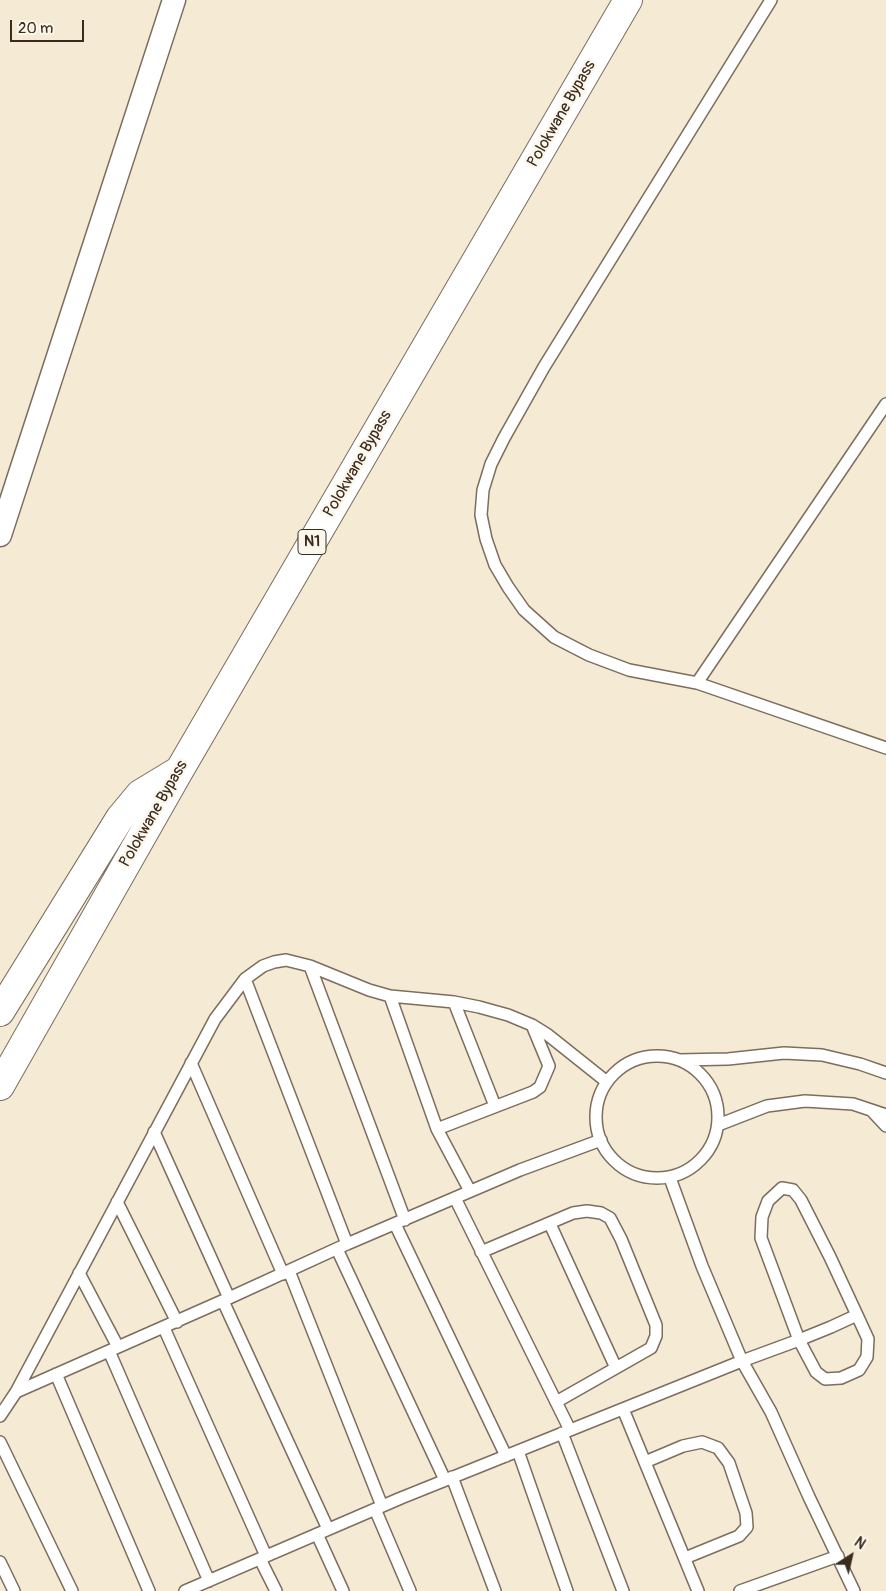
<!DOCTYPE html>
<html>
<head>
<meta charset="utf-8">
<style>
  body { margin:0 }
  #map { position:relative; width:886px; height:1591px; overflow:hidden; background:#f5ead4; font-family:Pangolin,sans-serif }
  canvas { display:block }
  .north { position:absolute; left:826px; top:1531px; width:50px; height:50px; -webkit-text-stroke:4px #fbf7ec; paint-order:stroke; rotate:35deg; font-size:14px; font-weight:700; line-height:20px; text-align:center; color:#3b2a1e }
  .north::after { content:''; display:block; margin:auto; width:18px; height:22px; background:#3b2a1e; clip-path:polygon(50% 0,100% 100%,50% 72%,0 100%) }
  .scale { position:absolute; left:10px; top:20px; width:74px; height:22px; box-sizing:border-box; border:2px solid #3b2a1e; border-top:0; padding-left:6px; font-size:15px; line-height:18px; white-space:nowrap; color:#3b2a1e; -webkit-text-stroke:4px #fbf7ec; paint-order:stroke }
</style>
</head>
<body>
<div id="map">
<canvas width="886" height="1591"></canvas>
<div class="north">N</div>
<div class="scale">20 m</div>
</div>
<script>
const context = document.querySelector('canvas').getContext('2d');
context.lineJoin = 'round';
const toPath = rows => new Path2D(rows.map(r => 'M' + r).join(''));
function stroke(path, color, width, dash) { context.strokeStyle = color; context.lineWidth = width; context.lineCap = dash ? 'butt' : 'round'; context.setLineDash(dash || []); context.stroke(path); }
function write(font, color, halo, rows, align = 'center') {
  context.font = font + ' Pangolin,sans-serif'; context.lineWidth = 5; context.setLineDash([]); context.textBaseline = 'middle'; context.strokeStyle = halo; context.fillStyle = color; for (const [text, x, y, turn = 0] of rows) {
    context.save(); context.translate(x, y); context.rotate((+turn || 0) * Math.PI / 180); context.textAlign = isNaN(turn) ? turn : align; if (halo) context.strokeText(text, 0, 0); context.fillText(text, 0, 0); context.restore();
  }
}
const lane = toPath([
  [771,0,544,367,504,438,491,464,483,490,481,515,486,539,495,565,508,587,524,610,554,637,589,655,629,670,697,683,886,748],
  [697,683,886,404],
  [310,966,405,1220],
  [245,979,347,1244],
  [390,996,437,1129,470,1191],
  [454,1002,495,1106],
  '596 1117a61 61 0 1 1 122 0a61 61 0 1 1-122 0Z',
  [679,1060,728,1059,784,1053,822,1055,860,1064,886,1073],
  [191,1063,283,1274],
  [872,1111,886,1126],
  [718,1125,767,1106,805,1101,853,1104,886,1115],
  [437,1129,533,1092,540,1087,549,1066,532,1025],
  [154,1132,229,1298],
  [670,1178,702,1266,742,1361,771,1412,809,1497,854,1591],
  [782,1188,793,1190,801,1200,830,1257,857,1315,831,1327,799,1340,761,1238,762,1217,768,1201,782,1188],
  [455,1198,570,1430],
  [117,1202,177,1322],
  [395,1224,506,1456],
  [550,1224,616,1368],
  [337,1249,445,1480],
  [481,1252,573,1213,587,1211,601,1213,610,1218,621,1239,656,1325,656,1336,651,1348,556,1402],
  [289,1271,382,1506],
  [79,1273,118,1347],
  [223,1301,328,1529],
  [164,1328,266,1556],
  [109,1351,209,1581],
  [56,1374,149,1591],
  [16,1392,215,1019,245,979,263,966,274,962,286,960,310,966,369,990,390,996,454,1002,479,1007,508,1015,532,1025,548,1035,607,1082],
  [623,1409,698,1591],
  [0,1416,16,1392,229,1298,347,1244,520,1170,601,1140],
  [562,1433,623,1591],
  [0,1442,72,1591],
  [518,1451,567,1591],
  [645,1462,683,1446,702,1442,718,1448,729,1463,746,1513,747,1527,739,1536,685,1558],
  [452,1477,495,1591],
  [375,1509,410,1591],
  [317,1534,343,1591],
  [260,1559,276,1591],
  [0,1562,14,1591],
  [185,1591,401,1498,742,1361,799,1340,816,1372,825,1379,841,1378,859,1370,867,1357,868,1339,857,1315],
  [740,1591,838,1556]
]);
const street = toPath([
  [0,535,174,0]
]);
const highway = toPath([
  [0,1012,120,818,140,794,178,771],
  [0,1086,179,771,628,0]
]);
const shields = [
  [312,542,28]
];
const shieldNames = [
  ["N1",312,542]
];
const streetNames = [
  ["Polokwane Bypass",562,114,-60],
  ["Polokwane Bypass",358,464,-60],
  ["Polokwane Bypass",154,814,-60]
];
stroke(lane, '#7c6d5e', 14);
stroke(street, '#7c6d5e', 25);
stroke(highway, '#7c6d5e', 30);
stroke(lane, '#fff', 11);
stroke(street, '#fff', 22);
stroke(highway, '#fff', 28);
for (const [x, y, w] of shields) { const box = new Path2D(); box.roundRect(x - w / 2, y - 12.5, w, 25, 4); context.fillStyle = '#fbf7ec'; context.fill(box); stroke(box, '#3b2a1e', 1); }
write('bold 15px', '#3b2a1e', null, shieldNames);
write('16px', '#3b2a1e', '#fbf7ec', streetNames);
</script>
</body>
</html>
